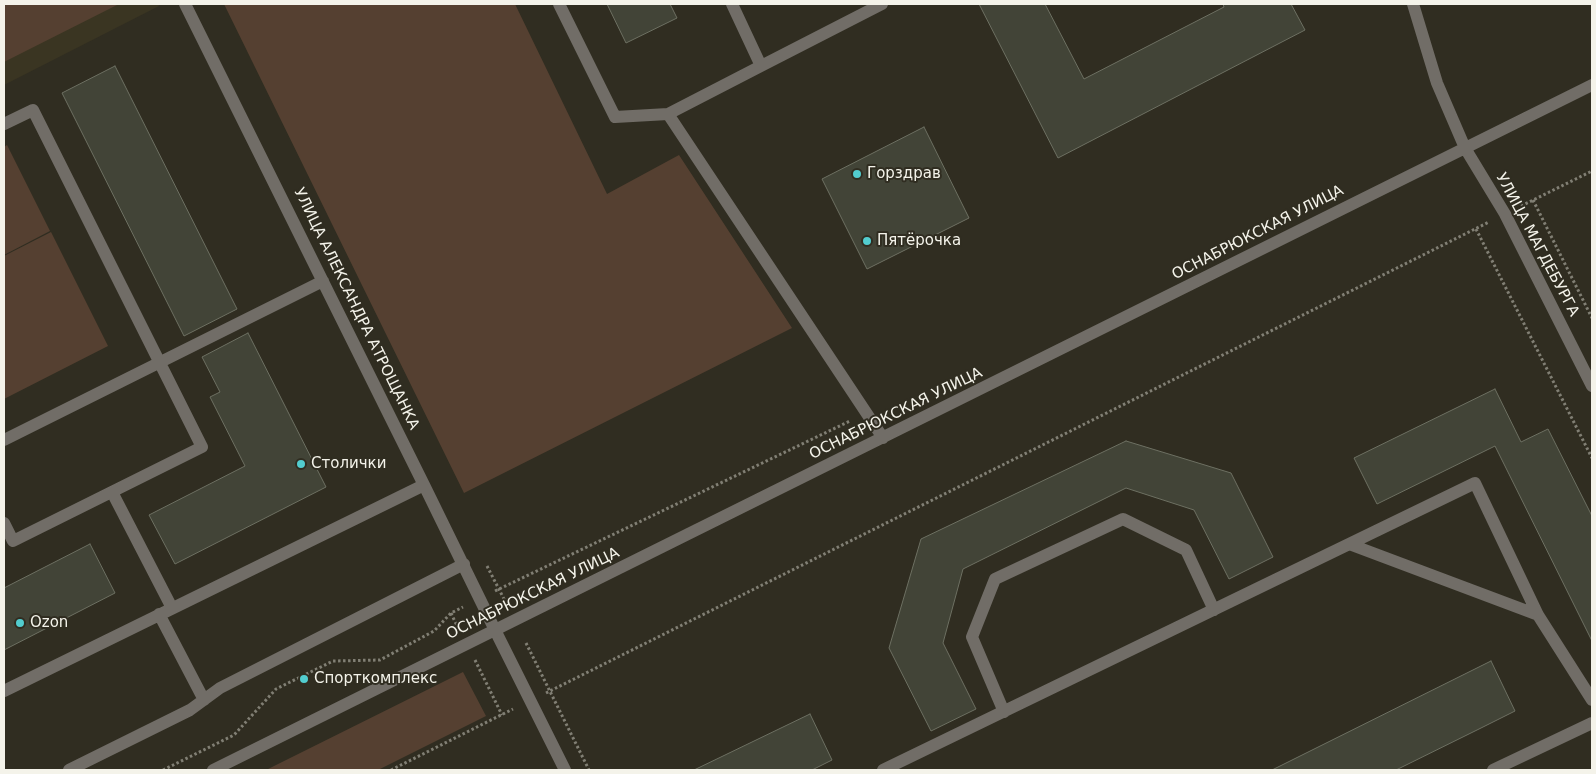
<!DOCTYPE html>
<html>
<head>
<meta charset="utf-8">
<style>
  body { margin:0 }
  #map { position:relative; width:1596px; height:774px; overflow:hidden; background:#302d21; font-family:"DejaVu Sans",sans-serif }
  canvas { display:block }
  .frame { position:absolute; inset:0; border:5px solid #f4f3ea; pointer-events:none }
</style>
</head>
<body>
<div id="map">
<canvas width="1596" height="774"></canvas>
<div class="frame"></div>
</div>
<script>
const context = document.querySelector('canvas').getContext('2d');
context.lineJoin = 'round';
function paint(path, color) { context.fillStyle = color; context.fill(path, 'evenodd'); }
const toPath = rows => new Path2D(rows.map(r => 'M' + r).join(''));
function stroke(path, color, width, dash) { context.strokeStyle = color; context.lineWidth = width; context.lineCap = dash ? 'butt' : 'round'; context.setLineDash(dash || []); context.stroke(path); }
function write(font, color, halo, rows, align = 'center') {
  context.font = font + ' "DejaVu Sans",sans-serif'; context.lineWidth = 4; context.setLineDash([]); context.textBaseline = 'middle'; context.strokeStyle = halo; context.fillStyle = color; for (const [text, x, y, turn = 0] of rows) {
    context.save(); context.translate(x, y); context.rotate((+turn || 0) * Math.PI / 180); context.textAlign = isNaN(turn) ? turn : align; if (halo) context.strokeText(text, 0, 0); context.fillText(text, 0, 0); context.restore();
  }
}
const built = toPath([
  [4,4,158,4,159,6,4,85]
]);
const green = toPath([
  [4,4,119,4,4,62],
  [224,4,515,4,607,194,679,155,792,328,464,493],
  [7,145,50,231,4,255,4,147],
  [51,232,108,346,4,399,4,256],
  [463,672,486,716,378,770,266,770]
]);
const building = toPath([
  [607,4,670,4,677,18,626,43,607,4],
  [979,4,1045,4,1084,79,1224,7,1223,4,1291,4,1305,30,1058,158,979,4],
  [115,66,237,309,184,336,62,93,115,66],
  [924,127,969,218,867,269,822,179,924,127],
  [248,333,326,487,175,564,149,515,245,466,210,397,220,392,202,357,248,333],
  [1495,389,1521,442,1548,429,1592,516,1592,641,1495,446,1377,504,1354,458,1495,389],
  [1126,441,1231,473,1273,557,1229,579,1194,510,1126,488,963,569,943,643,976,709,931,731,889,648,921,539,1126,441],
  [90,544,115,593,4,650,4,588,90,544],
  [1491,661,1515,711,1479,729,1396,770,1272,770,1491,661],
  [810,714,832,760,812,770,694,770,810,714]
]);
const path = toPath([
  [1533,200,1592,318],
  [1521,206,1592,171],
  [1476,229,1592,458],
  [487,566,505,601],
  [495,591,850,421],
  [451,613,458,628],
  [526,643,589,770],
  [475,660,502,715],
  [546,693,1489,222],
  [163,770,234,735,276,689,333,661,380,660,434,631,451,613,463,607],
  [391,770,513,709]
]);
const minor = toPath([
  [185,4,424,485,495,630,565,770],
  [559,4,615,117,668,114,761,66,732,4],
  [1413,4,1437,83,1465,148,1505,214,1592,386],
  [761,66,882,4],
  [668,114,883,438],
  [4,124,33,110,202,447,13,541,4,523],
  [4,440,323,281],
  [112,492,172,608],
  [1349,544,1538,615],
  [159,614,204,700],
  [4,691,424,485],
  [1004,712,972,637,995,579,1123,519,1186,550,1214,610],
  [69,770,190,710,220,688,464,564],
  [213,770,1592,85],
  [883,770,1475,483,1538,615,1592,700],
  [1493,770,1592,723]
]);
const markers = [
  [857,174,5,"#52cdcf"],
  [867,241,5,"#52cdcf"],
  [301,464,5,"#52cdcf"],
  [20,623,5,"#52cdcf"],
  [304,679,5,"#52cdcf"]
];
const poiNames = [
  ["Горздрав",867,174],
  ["Пятёрочка",877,241],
  ["Столички",311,464],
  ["Ozon",30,623],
  ["Спорткомплекс",314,679]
];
const streetNames = [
  ["ОСНАБРЮКСКАЯ УЛИЦА",1258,233,-27],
  ["УЛИЦА МАГДЕБУРГА",1537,245,62],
  ["УЛИЦА АЛЕКСАНДРА АТРОЩАНКА",356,309,64],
  ["ОСНАБРЮКСКАЯ УЛИЦА",896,414,-26],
  ["ОСНАБРЮКСКАЯ УЛИЦА",533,594,-26]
];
paint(built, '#3a3522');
paint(green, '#554031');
paint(building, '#424437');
stroke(building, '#6d7062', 1);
stroke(path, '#817f74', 3, [2.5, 2.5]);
stroke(minor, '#716d67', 12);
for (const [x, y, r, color] of markers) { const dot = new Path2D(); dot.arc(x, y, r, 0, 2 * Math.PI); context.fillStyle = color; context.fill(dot); stroke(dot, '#302d21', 2); }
write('15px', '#f4f3ea', '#302d21', poiNames, 'left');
write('15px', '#f4f3ea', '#302d21', streetNames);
</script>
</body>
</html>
